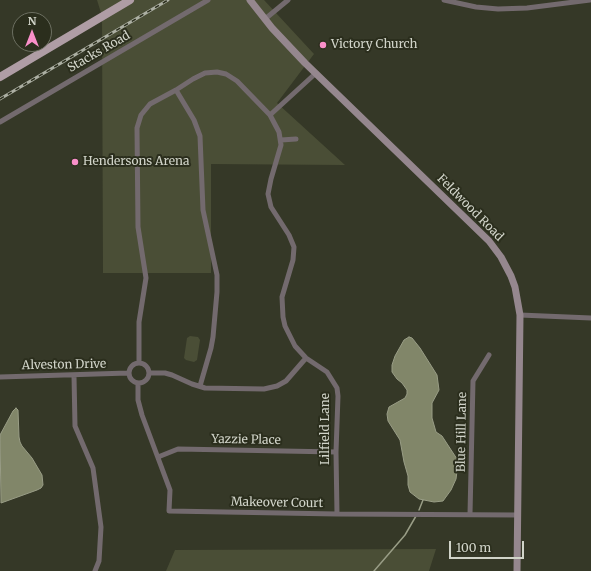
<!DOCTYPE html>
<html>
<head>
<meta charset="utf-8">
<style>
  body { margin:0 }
  #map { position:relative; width:591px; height:571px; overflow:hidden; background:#353827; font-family:Merriweather,serif }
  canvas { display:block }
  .north { position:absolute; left:12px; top:12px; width:40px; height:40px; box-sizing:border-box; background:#2b2e1d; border:1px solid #6d7062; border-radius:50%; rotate:0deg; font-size:11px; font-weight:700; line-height:16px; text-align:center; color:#d1d4c9 }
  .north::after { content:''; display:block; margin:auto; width:14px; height:18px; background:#f98fc9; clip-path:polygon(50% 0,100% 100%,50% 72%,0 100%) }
  .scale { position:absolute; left:449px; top:541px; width:75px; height:18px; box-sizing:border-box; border:2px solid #d1d4c9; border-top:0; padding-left:5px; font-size:12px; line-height:14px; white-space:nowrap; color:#d1d4c9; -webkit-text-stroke:3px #2b2e1d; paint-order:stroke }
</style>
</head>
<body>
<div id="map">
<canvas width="591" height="571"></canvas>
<div class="north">N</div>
<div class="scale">100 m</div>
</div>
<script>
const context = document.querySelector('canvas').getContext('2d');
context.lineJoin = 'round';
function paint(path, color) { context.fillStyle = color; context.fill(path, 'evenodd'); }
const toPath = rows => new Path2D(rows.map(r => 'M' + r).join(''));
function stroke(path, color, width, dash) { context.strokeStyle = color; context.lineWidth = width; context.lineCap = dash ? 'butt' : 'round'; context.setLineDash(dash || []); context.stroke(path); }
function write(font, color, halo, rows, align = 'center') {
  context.font = font + ' Merriweather,serif'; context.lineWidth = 4; context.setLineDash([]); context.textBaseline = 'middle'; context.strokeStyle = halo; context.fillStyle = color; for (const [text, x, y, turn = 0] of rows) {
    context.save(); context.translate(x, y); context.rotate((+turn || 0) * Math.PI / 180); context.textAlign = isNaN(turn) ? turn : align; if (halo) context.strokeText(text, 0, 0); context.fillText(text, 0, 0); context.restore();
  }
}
const green = toPath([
  [97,0,264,0,314,54,277,103,345,165,211,164,211,273,103,273,102,16],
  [190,336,198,337,200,340,197,360,194,362,186,360,184,358,187,338],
  [436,549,429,571,166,571,175,550]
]);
const water = toPath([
  [409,337,412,338,420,348,437,375,439,390,432,403,432,418,436,432,442,436,457,459,458,463,456,479,451,490,443,501,434,502,419,499,410,492,408,485,408,476,404,462,400,440,388,421,387,414,389,407,405,398,407,394,407,390,402,383,397,379,392,372,392,365,395,356,404,340,409,337],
  [16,408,18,410,19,437,20,442,22,446,32,458,42,475,43,485,41,488,37,490,1,503,0,435,13,411,16,408]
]);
const stream = toPath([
  [419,510,423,500],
  [374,571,405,535,416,516]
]);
const street = toPath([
  [444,0,476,7,498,9,527,8,590,0],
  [265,19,288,0],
  [176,90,193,79,205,73,217,72,226,74,237,81,270,115,279,132,281,145,271,179,268,194,271,207,289,235,294,247,293,260,282,297,283,317,285,326,295,346,306,358,327,372,337,388,338,396,336,452,337,514],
  [270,115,316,73],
  [0,122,208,0],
  [281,140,296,139],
  [520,315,591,318],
  '129 373a10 10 0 1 1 20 0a10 10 0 1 1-20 0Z',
  [139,363,139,322,146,278,138,227,137,128,141,115,150,104,176,90,194,120,200,136,203,210,217,275,217,292,213,337,211,348,200,386],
  [149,373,165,373,172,375,192,384,205,388,264,389,277,386,286,381,306,358],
  [74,376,75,426,93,468,101,527,99,561,95,571],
  [0,377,128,373],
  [138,384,138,400,142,415,170,490,169,511,337,514,518,515],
  [158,457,178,449,336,452],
  [470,514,473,381,489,355]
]);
const secondary = toPath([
  [250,0,272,28,305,63,489,241,501,257,511,276,515,287,520,315,517,571]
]);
const primary = toPath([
  [0,77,130,0]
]);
const rail = toPath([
  [0,99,168,0]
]);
const markers = [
  [323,45,4,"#f98fc9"],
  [75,162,4,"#f98fc9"]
];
const poiNames = [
  ["Victory Church",331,45],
  ["Hendersons Arena",83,162]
];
const streetNames = [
  ["Stacks Road",99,52,-30],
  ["Feldwood Road",470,208,45],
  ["Alveston Drive",64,365,-1],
  ["Lilfield Lane",326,429,-90],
  ["Blue Hill Lane",462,432,-89],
  ["Yazzie Place",246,440,1],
  ["Makeover Court",277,503,1]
];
paint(green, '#4a4e36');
paint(water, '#818669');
stroke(water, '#999d86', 1);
stroke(stream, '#999d86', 1.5);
stroke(street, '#736a6e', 5);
stroke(secondary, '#95878e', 7);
stroke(primary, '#af9da5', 8);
stroke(rail, '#acafa3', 3);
stroke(rail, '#2b2e1d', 1.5, [4.5]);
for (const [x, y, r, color] of markers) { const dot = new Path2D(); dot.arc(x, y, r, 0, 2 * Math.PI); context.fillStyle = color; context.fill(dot); stroke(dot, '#2b2e1d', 1.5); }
write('12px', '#d1d4c9', '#2b2e1d', poiNames, 'left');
write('12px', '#d1d4c9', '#2b2e1d', streetNames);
</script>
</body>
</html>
